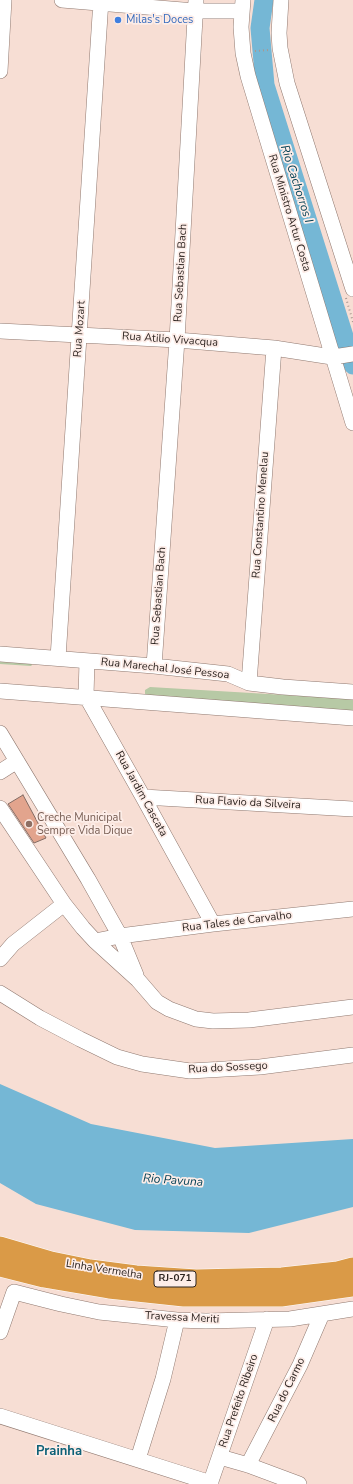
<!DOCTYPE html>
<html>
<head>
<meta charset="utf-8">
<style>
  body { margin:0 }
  canvas { display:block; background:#f7ded4 }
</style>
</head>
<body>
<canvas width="353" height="1484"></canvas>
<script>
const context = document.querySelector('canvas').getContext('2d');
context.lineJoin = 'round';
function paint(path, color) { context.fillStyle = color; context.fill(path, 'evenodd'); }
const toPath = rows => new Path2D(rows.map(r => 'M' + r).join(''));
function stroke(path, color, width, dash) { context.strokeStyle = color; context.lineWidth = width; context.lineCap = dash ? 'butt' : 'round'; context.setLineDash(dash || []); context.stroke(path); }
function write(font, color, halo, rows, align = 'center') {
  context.font = font + ' "Nunito Sans",sans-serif'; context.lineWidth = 3.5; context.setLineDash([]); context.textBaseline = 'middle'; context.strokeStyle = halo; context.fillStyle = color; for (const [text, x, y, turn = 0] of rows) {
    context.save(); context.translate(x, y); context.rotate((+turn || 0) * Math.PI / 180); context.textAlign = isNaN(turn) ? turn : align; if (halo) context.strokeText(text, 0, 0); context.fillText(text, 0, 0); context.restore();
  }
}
const green = toPath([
  [0,662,31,663,32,665,31,666,0,664],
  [150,687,353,699,353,711,145,696,145,690]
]);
const water = toPath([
  [0,1084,91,1124,215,1148,353,1139,353,1207,249,1233,135,1230,36,1204,0,1183]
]);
const river = toPath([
  [264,0,260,28,265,85,353,365]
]);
const building = toPath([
  [23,795,46,838,34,843,8,804,23,795]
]);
const path = toPath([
  [255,51,269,50],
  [346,298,353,322]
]);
const minor = toPath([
  [62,0,195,11,242,11],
  [243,0,241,27,243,53,248,76,353,423],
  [281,0,279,33,280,48,287,83,353,289],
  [0,71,4,0],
  [0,331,177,340,274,348,332,357,340,356],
  [0,654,154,666,228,674,249,683,283,687,353,692],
  [58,658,101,0],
  [87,661,86,696,143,797,213,924],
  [154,666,177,340,196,0],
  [249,683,274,348],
  [0,691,353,718],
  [0,733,88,879,120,936,136,975],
  [0,772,17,761],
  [143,797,353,809],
  [0,808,64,904,83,928,95,941,138,980,157,1002,169,1009,196,1019,213,1021,249,1020,353,1007],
  [95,941,120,936,213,924,353,909],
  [0,959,13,944,64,904],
  [0,993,40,1018,80,1039,117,1057,142,1064,190,1071,260,1067,353,1055],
  [0,1332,14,1292,61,1304,99,1312,177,1320,206,1321,290,1319,353,1309],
  [0,1416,211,1483],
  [220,1457,248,1465,299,1484],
  [138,1459,163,1379,177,1320],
  [248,1465,300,1365,322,1314],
  [210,1484,267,1319]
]);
const highway = toPath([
  [0,1247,51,1262,90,1270,136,1276,196,1280,282,1278,338,1272,353,1268],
  [0,1266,44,1277,109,1288,184,1296,281,1296,353,1286]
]);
const minorBridge = toPath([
  [340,356,353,354]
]);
const markers = [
  [118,20,4,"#3f7fe0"],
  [29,824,4,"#8d6e63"]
];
const shields = [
  [175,1279,42]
];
const shieldNames = [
  ["RJ-071",175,1279]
];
const shopNames = [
  ["Milas's Doces",126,20]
];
const streetNames = [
  ["Rua Ministro Artur Costa",289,213,73],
  ["Rua Sebastian Bach",181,273,-87],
  ["Rua Mozart",80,329,-86],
  ["Rua Atilio Vivacqua",170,340,4],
  ["Rua Constantino Menelau",261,515,-86],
  ["Rua Sebastian Bach",159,596,-86],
  ["Rua Marechal José Pessoa",165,669,6],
  ["Rua Jardim Cascata",141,794,61],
  ["Rua Flavio da Silveira",248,803,3],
  ["Rua Tales de Carvalho",237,922,-7],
  ["Rua do Sossego",228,1068,-3],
  ["Linha Vermelha",104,1270,9],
  ["Travessa Meriti",182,1318,3],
  ["Rua do Carmo",287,1390,-64],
  ["Rua Prefeito Ribeiro",239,1401,-71]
];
const educationNames = [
  ["Creche Municipal",37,818],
  ["Sempre Vida Dique",37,831]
];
const waterNames = [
  ["Rio Cachorros I",296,184,72],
  ["Rio Pavuna",173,1181,4]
];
const quarterNames = [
  ["Prainha",59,1452]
];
paint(green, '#b7c9a5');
paint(water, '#75b7d5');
stroke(river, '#75b7d5', 19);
paint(building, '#e2a48d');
stroke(building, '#826b63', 1);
stroke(minor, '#907970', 16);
stroke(highway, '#fff', 22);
stroke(path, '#aa9790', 2, [1, 3]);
stroke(minor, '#fff', 15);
stroke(highway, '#da9a47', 21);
stroke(minorBridge, '#907970', 16, []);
stroke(minorBridge, '#fff', 15);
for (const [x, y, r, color] of markers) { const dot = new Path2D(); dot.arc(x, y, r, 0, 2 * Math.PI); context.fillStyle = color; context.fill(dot); stroke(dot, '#fdede8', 1.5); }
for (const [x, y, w] of shields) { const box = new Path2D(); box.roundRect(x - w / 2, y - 8, w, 16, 3); context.fillStyle = '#fdede8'; context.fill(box); stroke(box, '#2d2420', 1); }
write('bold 10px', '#2d2420', null, shieldNames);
write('11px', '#366cbe', '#fdede8', shopNames, 'left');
write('11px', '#2d2420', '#fdede8', streetNames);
write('11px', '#785e54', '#fdede8', educationNames, 'left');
write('italic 12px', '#044055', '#fdede8', waterNames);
write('bold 13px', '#0d6177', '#fdede8', quarterNames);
</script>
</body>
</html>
